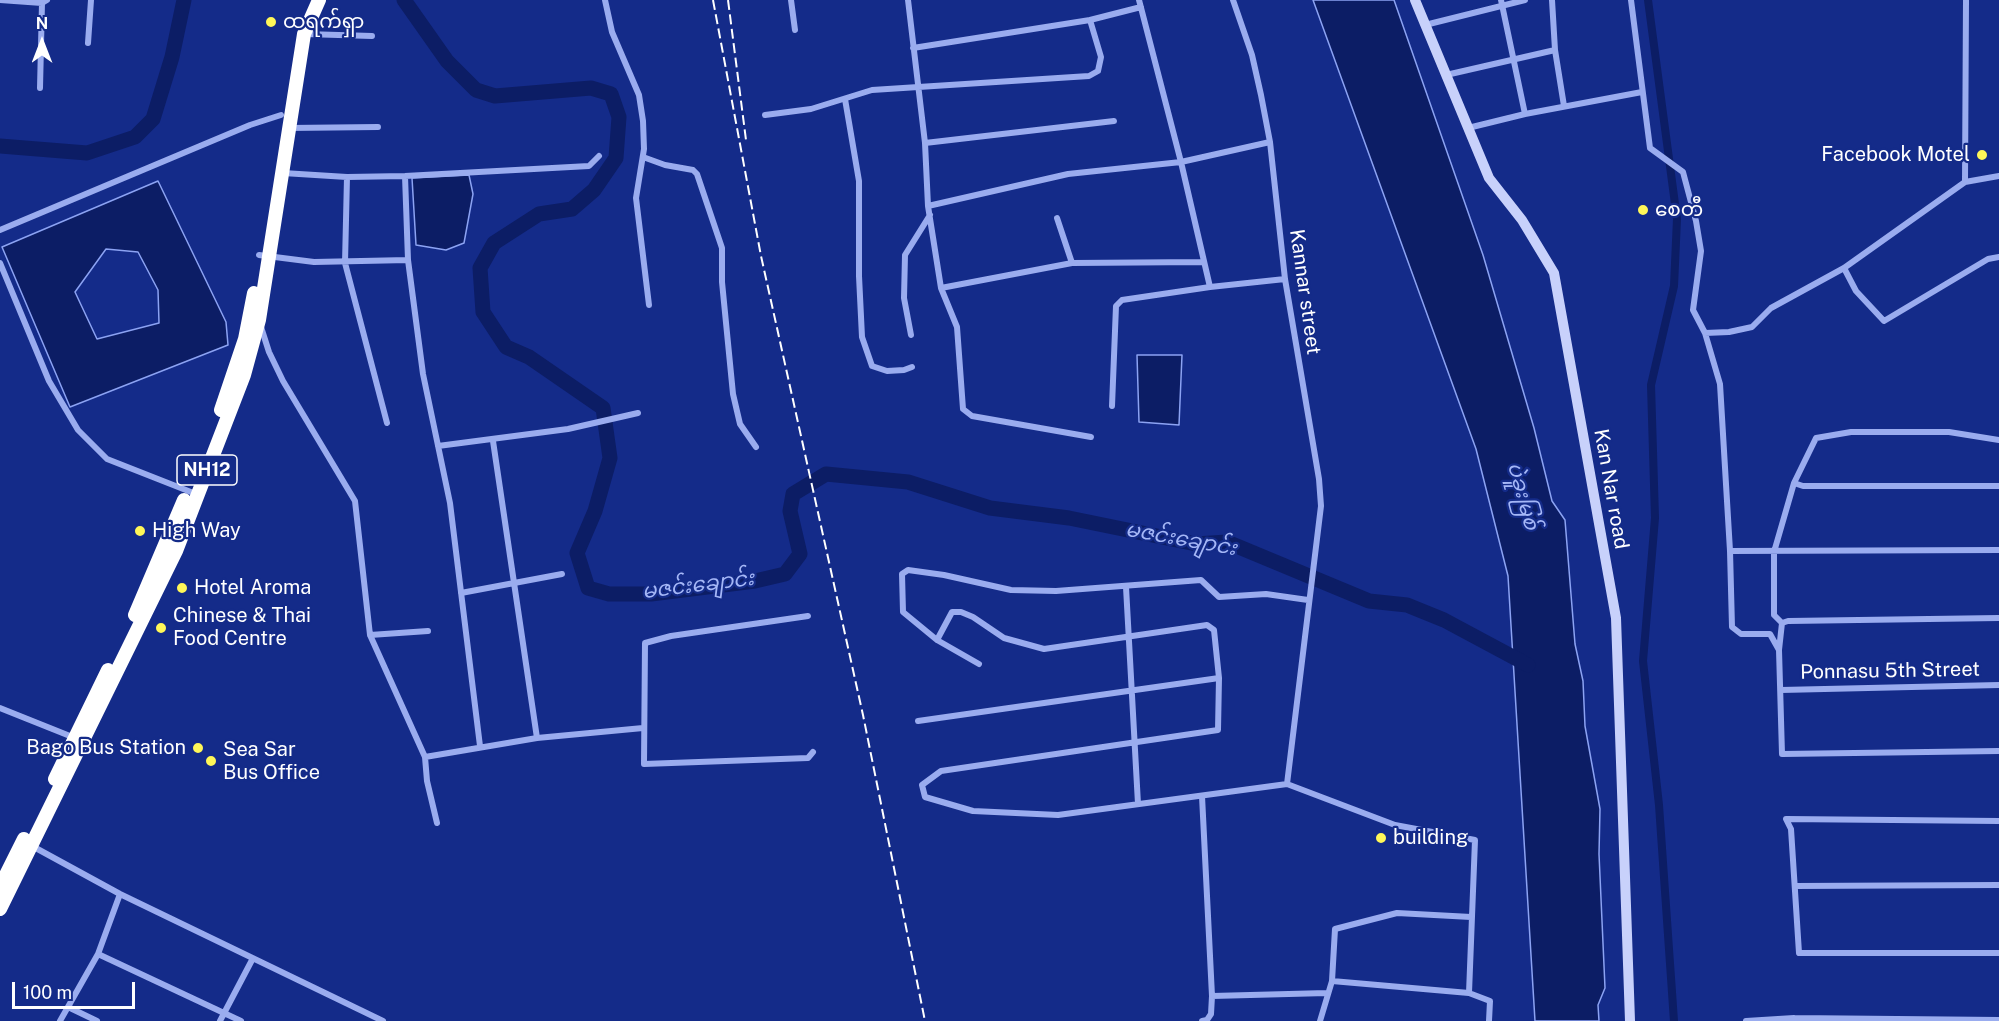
<!DOCTYPE html>
<html>
<head>
<meta charset="utf-8">
<style>
  body { margin:0 }
  #map { position:relative; width:1999px; height:1021px; overflow:hidden; background:#142b89; font-family:"Public Sans",sans-serif }
  canvas { display:block }
  .north { position:absolute; left:12px; top:12px; width:60px; height:60px; -webkit-text-stroke:4px #142b89; paint-order:stroke; rotate:0deg; font-size:16px; font-weight:700; line-height:24px; text-align:center; color:#fff }
  .north::after { content:''; display:block; margin:auto; width:21px; height:27px; background:#fff; clip-path:polygon(50% 0,100% 100%,50% 72%,0 100%) }
  .scale { position:absolute; left:12px; top:982px; width:123px; height:27px; box-sizing:border-box; border:3px solid #fff; border-top:0; padding-left:8px; font-size:18px; line-height:21px; white-space:nowrap; color:#fff; -webkit-text-stroke:4px #142b89; paint-order:stroke }
</style>
</head>
<body>
<div id="map">
<canvas width="1999" height="1021"></canvas>
<div class="north">N</div>
<div class="scale">100 m</div>
</div>
<script>
const context = document.querySelector('canvas').getContext('2d');
context.lineJoin = 'round';
function paint(path, color) { context.fillStyle = color; context.fill(path, 'evenodd'); }
const toPath = rows => new Path2D(rows.map(r => 'M' + r).join(''));
function stroke(path, color, width, dash) { context.strokeStyle = color; context.lineWidth = width; context.lineCap = dash ? 'butt' : 'round'; context.setLineDash(dash || []); context.stroke(path); }
function write(font, color, halo, rows, align = 'center') {
  context.font = font + ' "Public Sans","Noto Sans Myanmar",sans-serif'; context.lineWidth = 4.5; context.setLineDash([]); context.textBaseline = 'middle'; context.strokeStyle = halo; context.fillStyle = color; for (const [text, x, y, turn = 0] of rows) {
    context.save(); context.translate(x, y); context.rotate((+turn || 0) * Math.PI / 180); context.textAlign = isNaN(turn) ? turn : align; if (halo) context.strokeText(text, 0, 0); context.fillText(text, 0, 0); context.restore();
  }
}
const water = toPath([
  [1313,0,1394,0,1483,255,1534,428,1552,501,1565,520,1575,644,1583,681,1585,726,1600,809,1599,854,1605,988,1598,1005,1599,1021,1535,1021,1508,576,1476,449,1313,0],
  [469,175,473,194,464,243,446,250,416,245,412,178,469,175],
  [158,181,226,322,228,345,70,407,2,247,158,181],
  [106,249,138,252,158,290,159,323,97,339,75,292,106,249],
  [1137,355,1182,355,1179,425,1139,422,1137,355]
]);
const canal = toPath([
  [1648,0,1677,219,1674,286,1651,385,1655,518,1643,661,1659,805,1674,1021]
]);
const river = toPath([
  [404,0,447,61,476,90,495,96,591,88,611,94,619,117,616,158,594,190,572,209,539,214,494,243,480,268,483,312,506,347,529,357,603,408,610,458,595,511,577,553,588,588,609,594,651,594,755,581,785,574,800,554,790,511,793,494,826,474,908,482,990,508,1069,518,1196,544,1227,542,1369,601,1407,605,1444,620,1528,665],
  [0,146,87,153,135,137,153,119,172,57,184,0]
]);
const street = toPath([
  [0,0,42,3,47,0],
  [605,0,612,32,639,95,643,121,644,149,636,198,649,305],
  [791,0,795,30],
  [908,0,925,143,928,206,941,288,957,327,963,409,972,416,1091,437],
  [1139,0,1181,162,1210,287,1285,279],
  [1501,0,1525,114],
  [1552,0,1555,50,1564,106],
  [1631,0,1650,148,1683,172,1696,221,1701,251,1693,310,1705,333,1720,384,1730,551,1999,550],
  [1090,20,1141,7],
  [1425,25,1525,0],
  [305,34,372,36],
  [88,43,91,0],
  [1446,75,1555,50],
  [40,88,42,3],
  [845,99,859,181,859,276,862,337,872,366,887,371,904,370,912,367],
  [765,115,811,109,872,90,1089,76,1098,71,1101,57,1090,20,913,48],
  [289,128,378,127],
  [1468,128,1525,114,1642,92],
  [925,143,1114,121],
  [643,157,665,165,693,170,697,174,722,248,722,282,733,394,740,424,756,447],
  [283,173,347,177,405,176,589,166,599,156],
  [405,176,408,260,423,374,450,503,480,746],
  [347,177,345,263,387,423],
  [1965,182,1966,0],
  [928,206,1068,174,1181,162,1270,142],
  [1057,218,1072,263],
  [0,230,250,125,281,115],
  [259,255,314,262,408,260],
  [0,263,49,381,78,430,107,459,196,494],
  [1844,268,1856,291,1884,321,1988,259,1999,257],
  [941,288,1072,263,1202,262],
  [261,327,269,352,283,381,355,501,370,635,425,757,537,738,643,728],
  [1705,333,1729,332,1752,327,1771,308,1844,268,1965,182,1999,176],
  [911,335,904,298,905,255,930,215],
  [1112,406,1116,306,1122,300,1210,287],
  [493,441,537,738],
  [438,446,568,429,638,413],
  [1794,483,1803,486,1999,486],
  [1730,551,1732,627,1741,634,1770,634,1779,650,1782,754,1999,751],
  [1126,587,1138,804],
  [461,593,562,574],
  [808,616,671,636,645,643,644,764,808,758,813,752],
  [1782,623,1774,615,1774,552,1794,483,1816,438,1851,432,1949,432,1999,440],
  [370,635,428,631],
  [937,640,952,612,961,612,973,617,1004,638,1044,649,1207,625,1214,630,1219,678,1218,730,941,771,922,785,925,797,973,811,1058,815,1287,784,1321,506,1319,479,1285,279,1270,142,1261,95,1252,55,1233,0],
  [1779,650,1782,623,1788,621,1999,618],
  [979,664,937,640,903,612,902,574,908,570,944,575,1011,590,1056,591,1201,580,1219,597,1266,594,1308,600],
  [1781,690,1999,685],
  [0,708,75,738],
  [918,721,1219,678],
  [425,757,427,781,437,823],
  [1287,784,1395,825,1475,840,1469,993],
  [1202,796,1212,996,1327,993],
  [1999,821,1786,819,1791,829,1799,953,1999,953],
  [32,846,120,894,383,1021],
  [1795,886,1999,885],
  [98,954,241,1021],
  [1332,981,1469,993,1490,1001,1489,1021],
  [68,1007,97,1021],
  [60,1021,98,954,120,894],
  [220,1021,252,960],
  [1202,1021,1207,1020,1211,1014,1212,996],
  [1320,1021,1332,981,1335,929,1397,913,1471,917],
  [1746,1021,1794,1018],
  [1794,1021,1794,1018,1999,1020]
]);
const secondary = toPath([
  [1415,0,1489,178,1522,220,1554,273,1616,618,1630,1021]
]);
const highway = toPath([
  [221,410,245,339,254,293],
  [135,615,184,500],
  [55,779,108,670],
  [0,887,24,839],
  [0,909,176,551,244,375,259,320,304,34,319,0]
]);
const rail = toPath([
  [713,0,761,256,863,715,925,1021],
  [728,0,746,140]
]);
const markers = [
  [271,22,6,"#fff758"],
  [1982,155,6,"#fff758"],
  [1643,210,6,"#fff758"],
  [140,531,6,"#fff758"],
  [182,588,6,"#fff758"],
  [161,628,6,"#fff758"],
  [198,748,6,"#fff758"],
  [211,761,6,"#fff758"],
  [1381,838,6,"#fff758"]
];
const shields = [
  [207,470,60]
];
const shieldNames = [
  ["NH12",207,470]
];
const poiNames = [
  ["ထရက်ရှာ",283,22],
  ["Facebook Motel",1970,155,"right"],
  ["စေတီ",1655,210],
  ["High Way",152,531],
  ["Hotel Aroma",194,588],
  ["Chinese & Thai",173,616],
  ["Food Centre",173,639],
  ["Bago Bus Station",186,748,"right"],
  ["Sea Sar",223,750],
  ["Bus Office",223,773],
  ["building",1393,838]
];
const streetNames = [
  ["Kannar street",1305,292,82],
  ["Kan Nar road",1611,489,80],
  ["Ponnasu 5th Street",1890,671,-1]
];
const waterNames = [
  ["ပဲခူးမြစ်",1523,496,75],
  ["မဇင်းချောင်း",1181,539,10],
  ["မဇင်းချောင်း",698,585,-7]
];
paint(water, '#0c1d65');
stroke(water, '#8ca3f3', 1.5);
stroke(canal, '#0c1d65', 8);
stroke(river, '#0c1d65', 15);
stroke(street, '#9aacef', 6);
stroke(secondary, '#c8d1fb', 10);
stroke(highway, '#fff', 14);
stroke(rail, '#fff', 2, [10, 4.5]);
for (const [x, y, r, color] of markers) { const dot = new Path2D(); dot.arc(x, y, r, 0, 2 * Math.PI); context.fillStyle = color; context.fill(dot); stroke(dot, '#142b89', 2); }
for (const [x, y, w] of shields) { const box = new Path2D(); box.roundRect(x - w / 2, y - 15, w, 30, 4.5); context.fillStyle = '#142b89'; context.fill(box); stroke(box, '#fff', 1.5); }
write('bold 18px', '#fff', null, shieldNames);
write('20px', '#fff', '#142b89', poiNames, 'left');
write('20px', '#fff', '#142b89', streetNames);
write('italic 21px', '#a5b7f7', '#142b89', waterNames);
</script>
</body>
</html>
